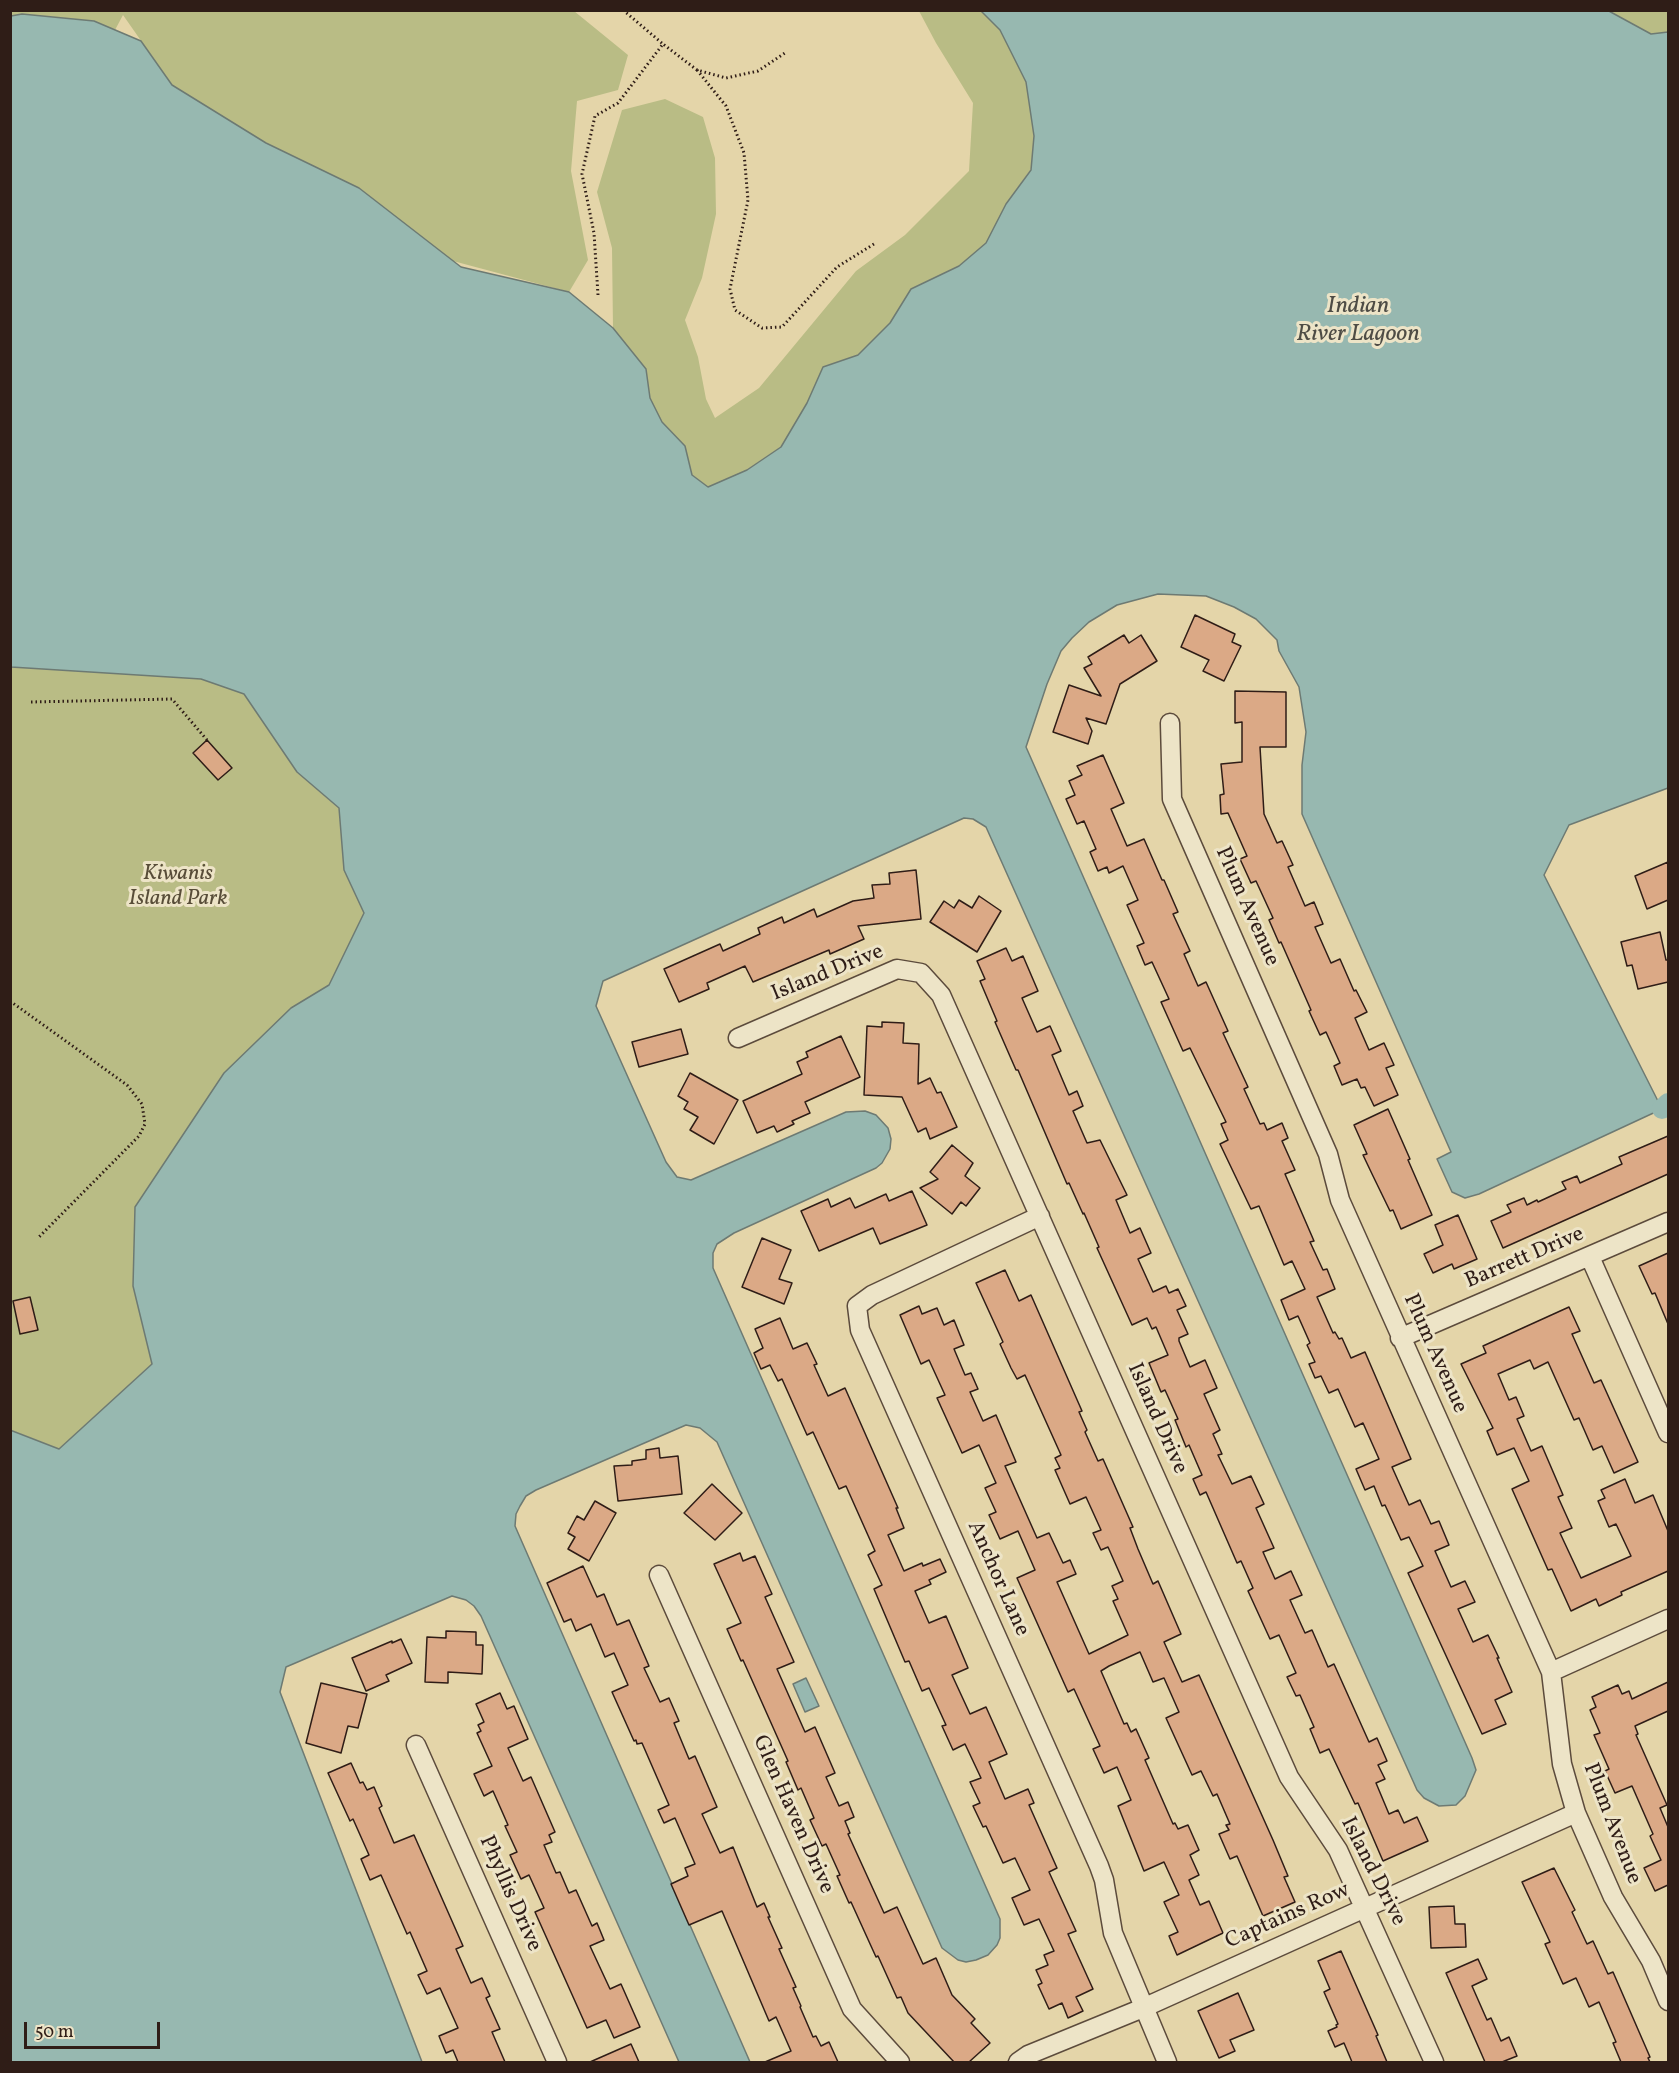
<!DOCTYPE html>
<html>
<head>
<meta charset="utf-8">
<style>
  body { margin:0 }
  #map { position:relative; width:1679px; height:2073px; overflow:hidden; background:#e4d5a9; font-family:Vollkorn,serif }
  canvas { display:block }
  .frame { position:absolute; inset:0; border:12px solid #2f1d17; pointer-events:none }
  .scale { position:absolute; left:24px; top:2022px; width:136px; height:27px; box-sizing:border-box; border:3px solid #2f1d17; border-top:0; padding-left:8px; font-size:18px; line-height:21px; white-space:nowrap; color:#2f1d17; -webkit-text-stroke:4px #ede4c7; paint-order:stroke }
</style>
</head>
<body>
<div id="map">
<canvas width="1679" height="2073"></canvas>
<div class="frame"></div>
<div class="scale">50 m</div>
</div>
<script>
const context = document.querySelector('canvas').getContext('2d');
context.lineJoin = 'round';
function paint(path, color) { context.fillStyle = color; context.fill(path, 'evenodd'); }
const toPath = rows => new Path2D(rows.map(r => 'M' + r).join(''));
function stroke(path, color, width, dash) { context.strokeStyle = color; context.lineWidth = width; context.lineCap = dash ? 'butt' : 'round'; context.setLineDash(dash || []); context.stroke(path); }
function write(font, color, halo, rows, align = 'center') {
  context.font = font + ' Vollkorn,serif'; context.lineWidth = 6; context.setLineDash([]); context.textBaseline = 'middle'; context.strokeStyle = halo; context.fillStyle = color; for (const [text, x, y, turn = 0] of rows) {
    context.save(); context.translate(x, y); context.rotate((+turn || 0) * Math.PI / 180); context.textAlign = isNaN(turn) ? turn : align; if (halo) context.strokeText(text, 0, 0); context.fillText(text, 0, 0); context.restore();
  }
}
const green = toPath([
  [11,10,574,11,628,55,618,90,577,101,571,171,588,260,569,292,453,261,359,188,266,143,172,85,123,15,115,30,94,21,22,14,11,16],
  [919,11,981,11,1000,30,1026,82,1034,136,1031,169,1006,204,987,243,959,266,911,289,890,323,858,355,823,367,807,403,781,447,747,470,708,487,692,475,685,446,662,422,650,398,646,369,613,328,612,248,597,192,622,110,665,99,703,117,715,158,716,214,702,278,685,320,698,357,706,399,715,418,759,388,856,271,905,235,969,171,973,103,936,43],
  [1607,11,1668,11,1668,32,1651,34],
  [11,667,201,679,244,694,297,772,339,808,344,870,364,913,329,985,133,1286,152,1364,59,1449,11,1430]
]);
const water = toPath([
  [1607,10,1651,34,1668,32,1668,788,1569,825,1544,875,1662,1109,1479,1194,1465,1198,1452,1192,1437,1159,1451,1152,1302,814,1302,765,1306,732,1299,687,1279,651,1277,640,1256,619,1234,607,1206,596,1158,594,1117,605,1089,622,1072,638,1061,651,1047,684,1026,747,1472,1758,1476,1770,1465,1796,1456,1805,1439,1806,1424,1798,1417,1790,986,827,973,819,964,818,603,981,596,1006,666,1162,677,1177,691,1180,846,1112,865,1111,876,1115,888,1128,891,1139,890,1149,882,1163,876,1168,734,1233,717,1244,713,1253,713,1268,1000,1919,1000,1938,997,1945,988,1955,976,1960,966,1962,958,1960,942,1948,717,1442,700,1428,686,1425,536,1490,526,1496,520,1506,516,1514,515,1526,750,2062,679,2062,481,1616,474,1606,466,1600,452,1596,286,1667,280,1692,422,2062,11,2062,10,1430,59,1449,152,1364,133,1286,135,1207,224,1073,291,1008,329,985,364,913,344,870,339,808,297,772,244,694,201,679,11,667,11,16,22,14,94,21,141,41,172,85,266,143,359,188,461,267,569,292,613,328,646,369,650,398,662,422,685,446,692,475,708,487,747,470,781,447,807,403,823,367,858,355,890,323,911,289,959,266,986,243,1006,204,1031,170,1034,136,1026,82,1000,30,981,11,1607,10],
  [806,1678,819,1706,805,1712,793,1684,806,1678]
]);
const canal = toPath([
  [1662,1109,1668,1103]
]);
const building = toPath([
  [1195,615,1235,634,1232,642,1241,646,1224,681,1203,671,1209,660,1181,647,1195,615],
  [1124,635,1129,643,1141,635,1157,661,1120,684,1106,724,1086,718,1092,731,1088,744,1053,732,1069,685,1101,696,1084,668,1092,664,1088,657,1124,635],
  [1235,691,1286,692,1286,747,1260,747,1264,814,1277,843,1282,841,1293,865,1288,867,1305,906,1314,902,1323,924,1315,927,1331,963,1340,959,1354,991,1356,990,1367,1012,1355,1018,1369,1050,1384,1043,1394,1065,1386,1068,1398,1095,1374,1106,1365,1087,1361,1088,1357,1079,1342,1085,1334,1066,1340,1063,1326,1032,1320,1035,1309,1011,1311,1010,1281,942,1279,943,1269,920,1273,918,1256,881,1251,883,1240,859,1247,856,1228,813,1221,814,1220,795,1224,794,1221,764,1242,762,1242,722,1235,723,1235,691],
  [207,740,232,768,218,780,193,753,207,740],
  [1103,755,1124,803,1111,809,1127,846,1144,839,1162,880,1164,880,1178,912,1173,914,1190,951,1184,954,1198,986,1206,982,1228,1031,1223,1033,1248,1087,1244,1089,1260,1124,1264,1123,1267,1130,1282,1123,1288,1138,1282,1141,1295,1170,1285,1174,1314,1241,1310,1242,1323,1270,1327,1269,1335,1289,1317,1297,1333,1333,1335,1332,1339,1339,1342,1338,1351,1358,1365,1352,1411,1459,1392,1467,1409,1505,1420,1500,1431,1524,1439,1521,1449,1545,1435,1551,1451,1587,1465,1581,1475,1602,1458,1609,1473,1642,1488,1635,1499,1658,1497,1658,1512,1692,1495,1700,1506,1724,1482,1734,1408,1573,1423,1566,1409,1537,1401,1540,1385,1505,1382,1506,1374,1486,1365,1490,1356,1469,1379,1459,1363,1423,1355,1427,1338,1389,1329,1393,1321,1376,1315,1378,1309,1364,1315,1362,1307,1345,1310,1343,1298,1316,1289,1320,1281,1300,1305,1289,1292,1261,1284,1265,1259,1206,1251,1209,1220,1144,1228,1140,1221,1124,1226,1122,1190,1048,1183,1051,1161,1002,1169,999,1152,962,1145,965,1137,946,1144,943,1127,905,1138,900,1123,866,1109,873,1107,867,1098,871,1090,852,1096,849,1084,821,1077,824,1066,799,1075,795,1069,781,1082,775,1077,766,1103,755],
  [1668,862,1668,900,1647,909,1635,876,1668,862],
  [916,870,921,919,858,926,864,939,830,954,829,950,753,982,745,966,707,983,709,989,679,1002,664,969,720,944,723,951,760,934,758,928,782,917,784,923,814,909,817,917,853,901,874,898,872,885,890,884,889,873,916,870],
  [979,896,1001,911,977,952,930,922,944,901,954,908,959,900,972,908,979,896],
  [1660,932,1666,960,1668,960,1668,982,1638,989,1632,965,1627,966,1621,942,1660,932],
  [1006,948,1012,961,1023,956,1038,991,1022,998,1037,1032,1050,1026,1061,1051,1052,1055,1069,1095,1077,1091,1083,1106,1073,1111,1087,1143,1100,1140,1127,1195,1116,1200,1130,1233,1140,1228,1151,1253,1138,1259,1153,1292,1166,1286,1169,1293,1178,1289,1186,1306,1177,1310,1188,1334,1179,1338,1179,1341,1190,1367,1205,1360,1217,1388,1204,1394,1220,1430,1213,1434,1222,1454,1218,1455,1232,1484,1251,1476,1264,1504,1256,1508,1274,1548,1263,1552,1275,1579,1291,1571,1302,1595,1290,1600,1305,1633,1312,1630,1328,1667,1334,1664,1369,1742,1377,1738,1387,1761,1378,1765,1385,1779,1376,1783,1389,1814,1398,1810,1404,1823,1417,1817,1428,1841,1383,1861,1358,1803,1355,1804,1329,1749,1320,1753,1310,1729,1314,1727,1300,1695,1296,1696,1287,1677,1296,1673,1279,1635,1270,1639,1248,1591,1253,1588,1241,1561,1237,1563,1206,1492,1200,1495,1193,1479,1202,1475,1189,1445,1186,1447,1175,1420,1178,1419,1165,1390,1161,1392,1149,1363,1168,1355,1156,1327,1152,1329,1147,1318,1132,1325,1097,1248,1099,1247,1084,1213,1083,1214,1069,1183,1067,1184,1018,1070,1016,1070,995,1022,997,1021,980,981,985,979,977,961,1006,948],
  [882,1022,904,1023,903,1043,919,1044,918,1084,930,1078,937,1093,941,1092,957,1127,930,1139,926,1128,918,1132,902,1097,864,1095,867,1026,882,1027,882,1022],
  [681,1029,688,1054,639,1067,632,1042,681,1029],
  [841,1036,860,1077,805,1102,810,1113,792,1121,794,1124,777,1132,774,1126,757,1133,743,1101,802,1074,797,1062,808,1057,806,1052,841,1036],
  [690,1073,738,1100,714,1144,690,1130,698,1117,684,1109,688,1102,678,1096,690,1073],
  [1388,1109,1410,1159,1408,1160,1432,1215,1401,1229,1393,1210,1390,1211,1373,1176,1363,1155,1367,1154,1354,1125,1388,1109],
  [1668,1136,1668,1174,1503,1248,1491,1221,1511,1212,1507,1205,1524,1198,1527,1205,1537,1200,1538,1202,1566,1189,1562,1182,1577,1176,1580,1183,1622,1164,1619,1157,1668,1136],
  [952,1145,973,1163,965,1176,980,1188,966,1206,961,1202,952,1214,920,1188,938,1179,930,1172,952,1145],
  [912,1191,927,1225,880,1244,873,1228,819,1251,801,1211,828,1199,831,1207,850,1198,855,1208,886,1194,889,1201,912,1191],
  [1458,1215,1477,1259,1454,1269,1452,1264,1433,1273,1424,1254,1443,1245,1435,1225,1458,1215],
  [762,1238,791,1250,779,1279,792,1283,784,1304,742,1287,762,1238],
  [1668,1253,1668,1324,1655,1293,1652,1294,1639,1266,1668,1253],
  [1005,1270,1019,1301,1031,1295,1082,1411,1079,1412,1087,1430,1085,1432,1098,1461,1103,1459,1133,1527,1130,1528,1138,1549,1153,1584,1158,1581,1181,1634,1164,1642,1182,1682,1199,1675,1273,1840,1288,1876,1284,1877,1295,1902,1263,1916,1237,1856,1230,1859,1219,1834,1229,1830,1226,1825,1230,1824,1217,1794,1213,1796,1201,1771,1192,1775,1166,1718,1179,1712,1164,1678,1153,1682,1140,1652,1109,1666,1101,1671,1124,1724,1127,1723,1131,1732,1136,1729,1149,1758,1145,1760,1173,1824,1175,1823,1178,1829,1188,1825,1199,1850,1190,1855,1199,1875,1189,1880,1200,1905,1209,1901,1223,1933,1177,1955,1169,1936,1178,1932,1164,1902,1179,1895,1164,1862,1144,1871,1118,1806,1131,1800,1117,1767,1104,1773,1093,1749,1100,1746,1074,1689,1068,1692,1017,1578,1035,1570,1018,1531,1000,1539,989,1515,996,1512,985,1488,996,1483,979,1445,962,1453,937,1398,945,1395,929,1360,921,1364,900,1315,919,1306,922,1314,937,1308,944,1325,954,1320,964,1345,954,1349,965,1375,971,1373,978,1389,970,1392,983,1421,996,1415,1016,1462,1005,1466,1037,1538,1049,1533,1063,1563,1070,1560,1076,1574,1057,1582,1089,1654,1128,1635,1113,1601,1118,1599,1112,1586,1123,1581,1108,1547,1101,1550,1093,1533,1101,1530,1086,1497,1070,1504,1055,1470,1060,1468,1055,1458,1061,1455,1025,1375,1017,1379,1011,1368,1000,1344,1003,1342,976,1283,1005,1270],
  [30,1297,38,1330,20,1334,13,1301,30,1297],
  [1569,1307,1580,1331,1572,1334,1594,1383,1601,1380,1638,1462,1614,1473,1602,1446,1593,1450,1579,1418,1574,1420,1548,1362,1534,1369,1530,1360,1498,1374,1509,1400,1516,1397,1524,1416,1517,1419,1531,1451,1542,1446,1563,1495,1558,1497,1572,1528,1560,1533,1581,1578,1631,1556,1616,1524,1609,1527,1598,1501,1605,1498,1601,1490,1625,1479,1635,1503,1653,1495,1668,1531,1668,1571,1621,1592,1622,1595,1599,1606,1596,1599,1571,1611,1552,1569,1548,1570,1512,1489,1529,1481,1514,1448,1497,1455,1487,1431,1493,1428,1461,1364,1486,1353,1483,1346,1569,1307],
  [780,1318,793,1349,807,1343,817,1364,814,1365,828,1396,845,1388,898,1508,896,1508,904,1528,888,1535,904,1571,922,1563,923,1566,940,1559,946,1572,929,1580,931,1584,915,1591,929,1623,946,1616,968,1668,952,1675,970,1714,986,1707,1007,1754,989,1762,1005,1799,1028,1789,1034,1803,1029,1805,1057,1868,1049,1872,1076,1931,1068,1934,1093,1989,1076,1997,1083,2011,1068,2018,1062,2003,1049,2009,1038,1985,1042,1983,1036,1970,1048,1965,1044,1955,1054,1951,1039,1919,1024,1925,1012,1898,1030,1890,1015,1858,1003,1863,986,1826,983,1827,973,1806,980,1803,970,1782,981,1778,965,1744,953,1750,942,1726,946,1725,929,1688,922,1691,909,1661,905,1662,874,1589,882,1585,868,1555,875,1551,846,1486,839,1489,813,1432,807,1435,782,1379,778,1381,770,1365,761,1369,754,1353,763,1348,755,1329,780,1318],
  [659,1448,660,1458,678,1456,682,1494,618,1501,614,1466,632,1465,632,1461,646,1459,646,1450,659,1448],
  [712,1484,742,1513,715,1540,684,1513,712,1484],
  [595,1501,616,1513,589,1561,568,1549,575,1537,568,1533,577,1516,584,1520,595,1501],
  [740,1553,743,1561,755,1556,772,1594,765,1597,794,1662,777,1669,805,1732,815,1727,835,1773,826,1777,839,1806,848,1802,854,1817,845,1821,850,1833,848,1834,884,1913,897,1907,923,1964,936,1958,952,1995,975,2019,971,2023,990,2043,969,2062,954,2062,908,2013,901,1997,897,1998,878,1956,876,1957,851,1902,849,1903,837,1876,840,1875,826,1844,822,1846,810,1820,814,1818,801,1788,798,1790,786,1762,788,1761,743,1660,741,1661,727,1629,741,1623,714,1564,740,1553],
  [583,1566,597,1597,604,1594,617,1625,629,1620,649,1666,644,1668,660,1702,669,1698,679,1721,674,1723,689,1759,695,1756,717,1807,702,1814,720,1853,733,1847,757,1907,764,1903,770,1917,768,1917,782,1948,779,1949,796,1987,793,1988,801,2006,800,2007,813,2037,816,2036,821,2046,829,2042,838,2062,765,2062,791,2051,776,2017,769,2021,722,1911,689,1925,671,1884,688,1876,685,1868,695,1864,675,1818,664,1823,658,1810,669,1805,642,1743,637,1744,636,1740,634,1741,612,1692,628,1685,614,1653,605,1657,591,1624,576,1631,571,1619,564,1622,547,1583,583,1566],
  [446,1631,476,1632,476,1645,483,1645,482,1674,448,1672,448,1683,425,1682,427,1637,446,1638,446,1631],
  [401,1639,412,1663,386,1675,389,1681,366,1691,352,1658,392,1641,392,1643,401,1639],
  [1668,1682,1668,1711,1635,1726,1638,1734,1636,1735,1667,1805,1660,1808,1668,1827,1668,1885,1655,1891,1644,1868,1661,1860,1650,1836,1653,1834,1632,1786,1615,1793,1605,1771,1609,1769,1594,1735,1600,1733,1590,1710,1596,1707,1592,1697,1618,1685,1622,1694,1629,1691,1632,1699,1668,1682],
  [321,1683,367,1694,358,1728,348,1726,341,1753,306,1743,321,1683],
  [500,1693,507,1709,514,1706,528,1739,508,1748,523,1781,531,1777,555,1832,549,1835,552,1842,544,1845,556,1873,560,1872,569,1893,576,1890,592,1926,597,1923,604,1940,590,1946,610,1989,621,1984,640,2027,614,2038,606,2020,587,2028,535,1912,544,1908,529,1875,521,1879,510,1855,517,1852,505,1826,508,1825,493,1791,484,1796,474,1774,492,1766,477,1733,481,1731,478,1725,484,1722,476,1704,500,1693],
  [351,1763,360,1783,363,1782,367,1790,374,1787,382,1806,379,1808,394,1843,414,1835,463,1946,456,1949,471,1983,482,1978,490,1996,486,1998,500,2029,492,2032,505,2062,458,2062,453,2050,446,2053,439,2036,458,2028,440,1988,427,1994,418,1975,427,1971,410,1932,407,1934,381,1875,370,1880,361,1859,369,1855,353,1819,350,1821,328,1773,351,1763],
  [1554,1868,1575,1910,1572,1912,1587,1944,1593,1941,1608,1974,1613,1972,1650,2057,1648,2058,1650,2062,1621,2062,1613,2043,1616,2042,1599,2002,1589,2007,1576,1978,1563,1984,1545,1944,1550,1942,1522,1882,1554,1868],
  [1454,1906,1455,1924,1465,1924,1466,1947,1431,1948,1429,1907,1454,1906],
  [1341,1951,1378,2035,1376,2036,1387,2062,1352,2062,1344,2043,1335,2047,1328,2031,1337,2027,1336,2025,1338,2024,1324,1992,1330,1989,1318,1961,1341,1951],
  [1478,1959,1487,1979,1472,1986,1487,2020,1491,2018,1501,2041,1509,2037,1517,2056,1502,2062,1485,2062,1446,1973,1478,1959],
  [1238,1993,1254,2030,1230,2040,1235,2051,1219,2058,1198,2011,1238,1993],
  [631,2044,639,2062,590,2062,631,2044]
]);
const path = toPath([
  [623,10,663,44],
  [697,70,726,106,744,153,748,200,730,289,735,310,762,328,782,327,837,267,874,244],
  [598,295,594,233,582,174,595,116,618,103,663,44,697,70,726,78,758,71,785,53],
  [31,702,172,699,207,740],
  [10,1001,127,1085,142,1104,145,1124,139,1136,39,1237]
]);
const minor = toPath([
  [1170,723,1172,799,1328,1154,1340,1200,1551,1672,1562,1764,1576,1813,1613,1897,1651,1961,1668,2001],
  [738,1038,897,969,921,973,941,995,1289,1777,1338,1850,1434,2062],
  [1040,1216,872,1295,857,1306,860,1330,1099,1866,1104,1880,1113,1933,1167,2062],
  [1590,1257,1668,1433],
  [1400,1338,1668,1222],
  [659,1575,852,2009,900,2062],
  [1551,1672,1668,1619],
  [416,1745,557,2062],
  [1018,2062,1028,2055,1143,2008,1576,1813]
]);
const parkNames = [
  ["Kiwanis",178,875],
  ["Island Park",178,900]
];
const streetNames = [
  ["Plum Avenue",1246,907,66],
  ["Island Drive",828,974,-22],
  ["Barrett Drive",1525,1259,-23],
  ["Plum Avenue",1434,1354,66],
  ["Island Drive",1156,1419,66],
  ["Anchor Lane",997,1579,66],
  ["Glen Haven Drive",792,1815,66],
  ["Plum Avenue",1611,1824,69],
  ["Island Drive",1372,1872,63],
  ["Phyllis Drive",509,1894,66],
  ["Captains Row",1288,1917,-24]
];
const waterNames = [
  ["Indian",1358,308],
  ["River Lagoon",1358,336]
];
paint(green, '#b9bc85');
paint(water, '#97b8b0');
stroke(water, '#6d7a73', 1.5);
stroke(canal, '#97b8b0', 20);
paint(building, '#dba986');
stroke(building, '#2f1d17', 1.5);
stroke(minor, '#5c4b3c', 21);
stroke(path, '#2f1d17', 3, [1.5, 3]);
stroke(minor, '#ede4c7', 18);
write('italic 22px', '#584d38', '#ede4c7', parkNames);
write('22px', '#2f1d17', '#ede4c7', streetNames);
write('italic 24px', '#4e4c45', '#ede4c7', waterNames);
</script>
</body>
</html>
